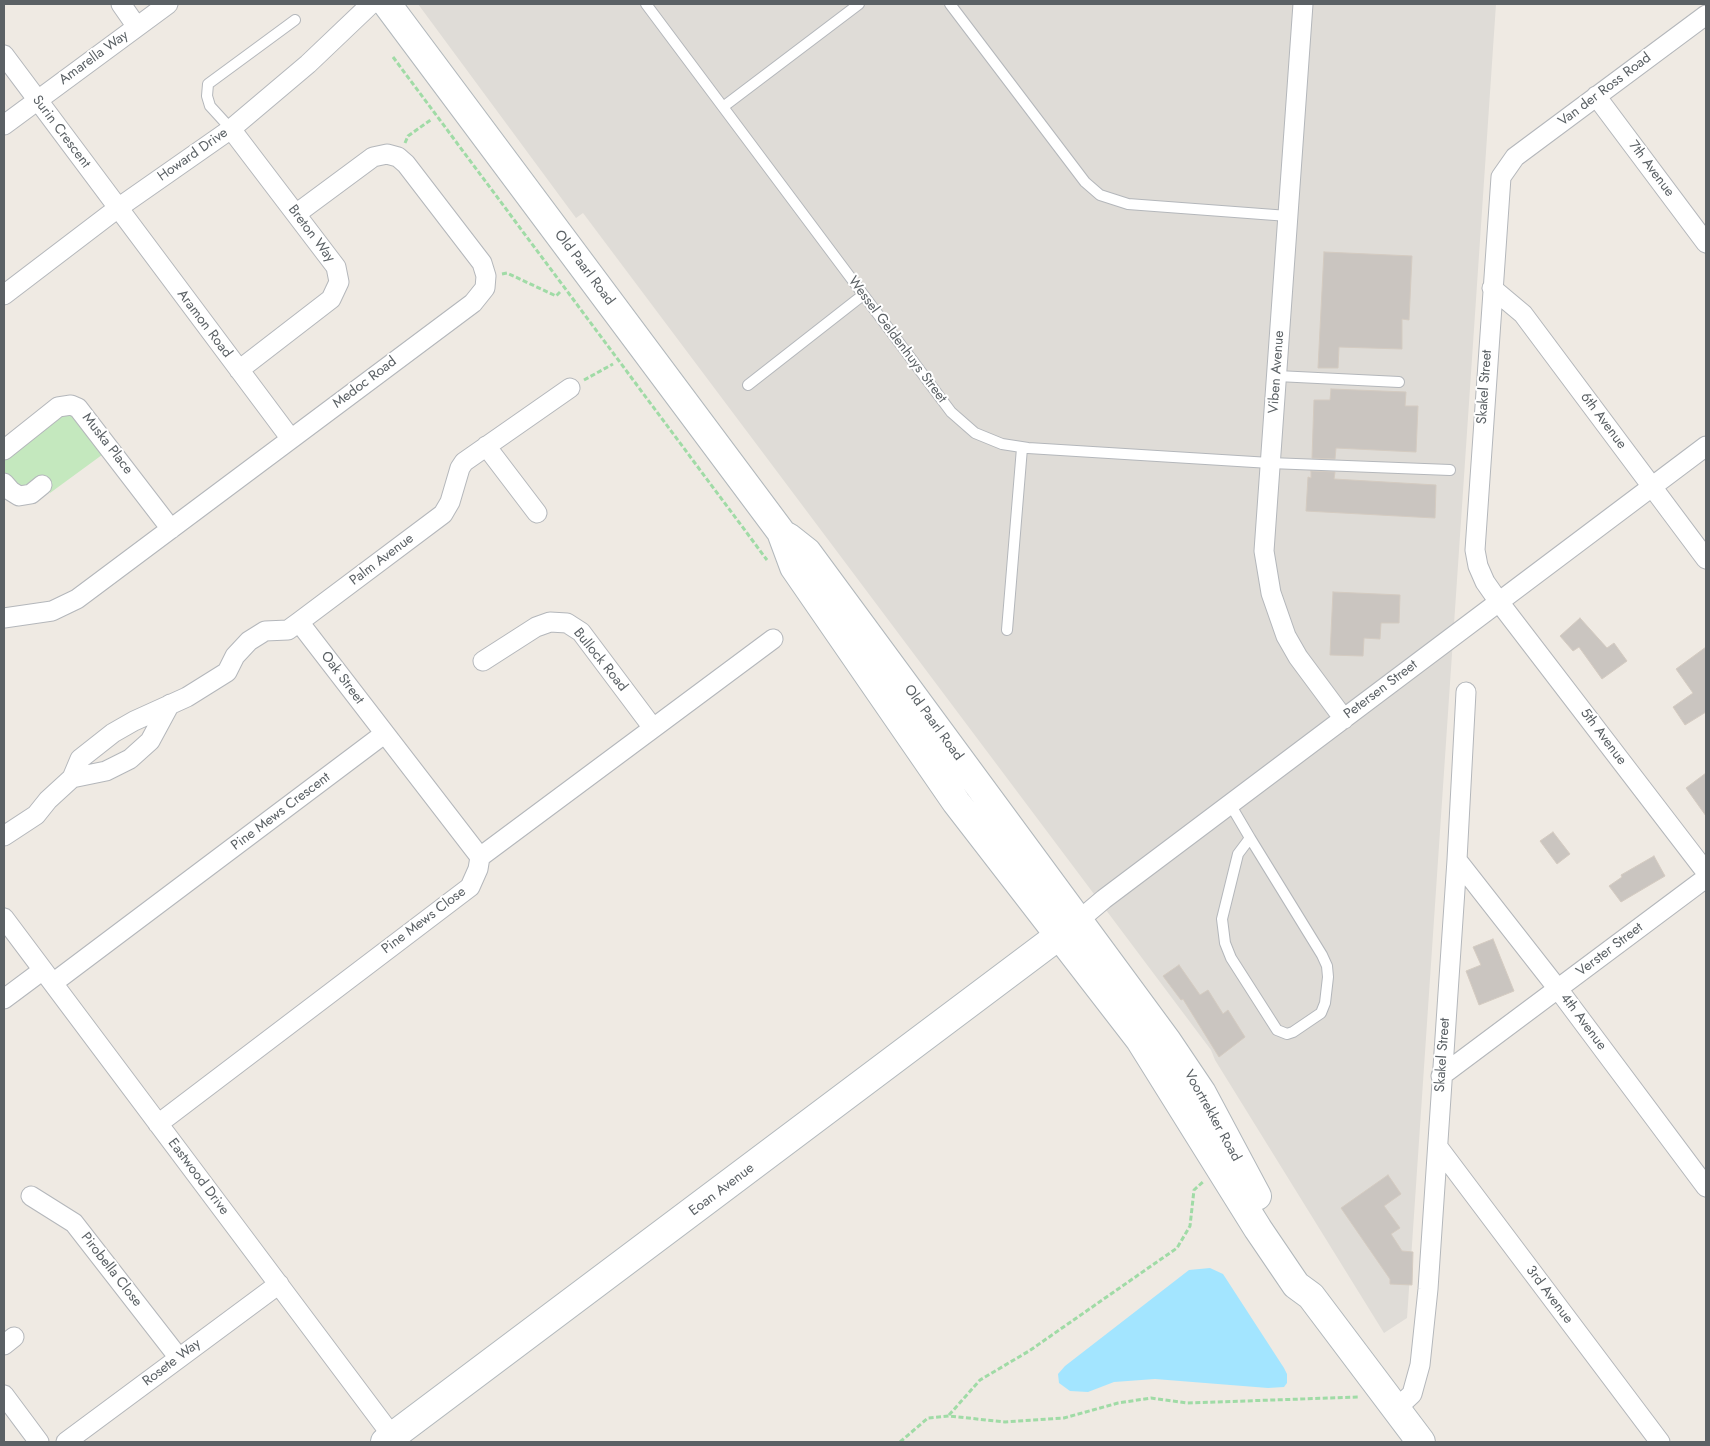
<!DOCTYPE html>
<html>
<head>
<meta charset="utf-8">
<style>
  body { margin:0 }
  #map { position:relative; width:1710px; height:1446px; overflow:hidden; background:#efeae3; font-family:Jost,sans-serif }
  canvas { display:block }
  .frame { position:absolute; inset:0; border:5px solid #5b6165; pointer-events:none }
</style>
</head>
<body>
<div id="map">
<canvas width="1710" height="1446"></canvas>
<div class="frame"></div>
</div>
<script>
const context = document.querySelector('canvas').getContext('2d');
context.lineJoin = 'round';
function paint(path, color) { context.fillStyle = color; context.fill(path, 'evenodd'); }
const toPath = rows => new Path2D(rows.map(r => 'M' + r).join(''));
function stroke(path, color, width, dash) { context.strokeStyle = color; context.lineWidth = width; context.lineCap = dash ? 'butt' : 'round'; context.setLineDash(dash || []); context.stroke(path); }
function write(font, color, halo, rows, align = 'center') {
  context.font = font + ' Jost,sans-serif'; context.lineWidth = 4; context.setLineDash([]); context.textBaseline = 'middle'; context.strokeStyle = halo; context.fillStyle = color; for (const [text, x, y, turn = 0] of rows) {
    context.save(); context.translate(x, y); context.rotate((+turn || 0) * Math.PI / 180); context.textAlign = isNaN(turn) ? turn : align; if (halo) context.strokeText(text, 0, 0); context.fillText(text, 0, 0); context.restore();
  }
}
const industrial = toPath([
  [418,4,1496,4,1407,1318,1384,1333,1215,1060,1211,1050,583,213,576,218]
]);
const green = toPath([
  [70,411,106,452,50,493,40,480,21,488,4,474,4,457,57,414]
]);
const water = toPath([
  [1210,1268,1223,1274,1284,1368,1287,1374,1287,1383,1284,1387,1268,1388,1155,1379,1114,1382,1088,1392,1070,1391,1059,1383,1058,1374,1065,1366,1189,1270]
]);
const building = toPath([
  [1324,252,1412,256,1409,320,1402,319,1402,349,1339,347,1338,368,1318,368,1324,252],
  [1331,389,1406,392,1405,406,1418,406,1416,452,1336,448,1335,459,1312,458,1314,400,1330,400,1331,389],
  [1311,471,1335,472,1334,479,1436,485,1435,518,1306,511,1308,477,1311,478,1311,471],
  [1333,592,1400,595,1399,623,1381,623,1380,639,1364,638,1363,656,1330,655,1333,592],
  [1580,618,1607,648,1614,643,1627,661,1602,679,1579,647,1573,651,1560,636,1580,618],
  [1706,647,1706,712,1685,725,1673,707,1693,693,1676,669,1706,647],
  [1706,773,1706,816,1686,788,1706,773],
  [1553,832,1570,854,1557,864,1540,841,1553,832],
  [1654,856,1665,876,1621,902,1609,886,1622,877,1621,875,1654,856],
  [1493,939,1514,991,1479,1005,1466,971,1481,965,1473,947,1493,939],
  [1179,965,1200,995,1208,990,1223,1014,1228,1010,1245,1037,1219,1057,1183,999,1181,1000,1163,976,1179,965],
  [1388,1175,1401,1194,1384,1206,1400,1228,1391,1234,1402,1251,1413,1252,1412,1285,1390,1284,1390,1279,1341,1208,1388,1175]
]);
const path = toPath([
  [393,57,767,560],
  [405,143,408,136,432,119],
  [502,274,507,273,556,296,560,292],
  [584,380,613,364],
  [949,1415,980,1380,1029,1351,1177,1248,1190,1226,1194,1190,1204,1181],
  [900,1442,928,1418,949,1416,1005,1422,1064,1418,1118,1403,1151,1398,1187,1403,1359,1397]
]);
const lane = toPath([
  [646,4,951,412,975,433,1002,444,1028,448,1270,463,1450,470],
  [950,4,1085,182,1100,195,1128,204,1288,216],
  [723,107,859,4],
  [231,129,210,106,207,96,208,84,295,20],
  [1277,376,1399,382],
  [748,385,863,295],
  [1007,630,1022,448],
  [1230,804,1250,838,1238,854,1222,919,1225,943,1231,958,1277,1030,1287,1034,1293,1032,1321,1013,1325,1003,1328,977,1327,966,1322,955,1250,838]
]);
const street = toPath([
  [121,4,137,27],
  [1303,4,1264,551,1271,593,1286,636,1298,657,1344,719],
  [1706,15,1515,157,1501,177,1475,550,1478,566,1485,582,1499,602,1706,872],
  [4,55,291,439],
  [1596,96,1706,243],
  [4,125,168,4],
  [231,129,336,267,339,282,331,299,239,370],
  [1492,288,1523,314,1706,559],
  [4,295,118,208,231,129,308,64,371,4],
  [486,446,537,513],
  [4,450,58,407,71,405,78,408,171,529],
  [4,483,11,491,19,496,31,494,42,485],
  [4,618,52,611,77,599,473,303,485,288,486,276,482,263,406,164,398,157,387,154,373,157,296,214],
  [299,622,480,857],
  [483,661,536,627,550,622,567,623,581,632,653,728],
  [72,778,106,771,130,759,150,741,170,704],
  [4,836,36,815,48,800,72,778,80,759,113,733,134,721,187,697,227,672,235,656,249,641,265,631,288,630,299,622,443,514,450,502,460,468,464,462,570,388],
  [1457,860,1558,989,1706,1187],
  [4,918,393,1437],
  [1078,921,1104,899,1706,446],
  [53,983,384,734],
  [4,999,43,970],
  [1441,1076,1706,878],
  [158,1124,470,887,478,869,480,857,773,639],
  [1438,1147,1660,1442],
  [31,1196,74,1223,179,1358],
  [4,1345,14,1337],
  [4,1395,39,1442],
  [1396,1409,1412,1394,1420,1365,1428,1289,1457,860,1466,692],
  [66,1442,279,1284]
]);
const secondary = toPath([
  [387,4,781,532,794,567,956,802,1140,1040,1258,1229,1296,1285,1311,1296,1421,1442],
  [788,537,807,552,1167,1041,1202,1093,1257,1196],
  [385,1442,1073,925]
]);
const streetNames = [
  ["Amarella Way",94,58,-36],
  ["Van der Ross Road",1605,90,-37],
  ["Surin Crescent",61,132,53],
  ["Howard Drive",193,155,-35],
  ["7th Avenue",1651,169,53],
  ["Breton Way",311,234,53],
  ["Old Paarl Road",584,268,53],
  ["Aramon Road",204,324,53],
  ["Wessel Geldenhuys Street",897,340,53],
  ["Viben Avenue",1277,372,-86],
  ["Medoc Road",365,383,-37],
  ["Skakel Street",1485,387,-86],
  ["6th Avenue",1603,421,53],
  ["Muska Place",107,444,52],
  ["Palm Avenue",382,560,-37],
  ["Bullock Road",600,660,51],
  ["Oak Street",342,678,53],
  ["Petersen Street",1381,690,-37],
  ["Old Paarl Road",933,723,54],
  ["5th Avenue",1603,737,53],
  ["Pine Mews Crescent",281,812,-37],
  ["Pine Mews Close",424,921,-37],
  ["Verster Street",1610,950,-37],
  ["4th Avenue",1583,1022,53],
  ["Skakel Street",1443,1055,-86],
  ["Voortrekker Road",1212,1116,61],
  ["Eastwood Drive",198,1177,53],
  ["Eoan Avenue",722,1190,-37],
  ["Pirobella Close",111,1270,52],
  ["3rd Avenue",1549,1295,53],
  ["Rosete Way",172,1363,-37]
];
paint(industrial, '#dfdcd7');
paint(green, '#c4e8be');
paint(water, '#a3e5ff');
paint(building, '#cac5c0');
stroke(building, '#d4cbc1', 1);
stroke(lane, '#b4b7bb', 12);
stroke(street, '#b4b7bb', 21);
stroke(secondary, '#b2b8bc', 30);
stroke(path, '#a0dba6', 3, [5, 2.5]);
stroke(lane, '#fff', 10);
stroke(street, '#fff', 19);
stroke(secondary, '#fff', 28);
write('14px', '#5b6165', '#fff', streetNames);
</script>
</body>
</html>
